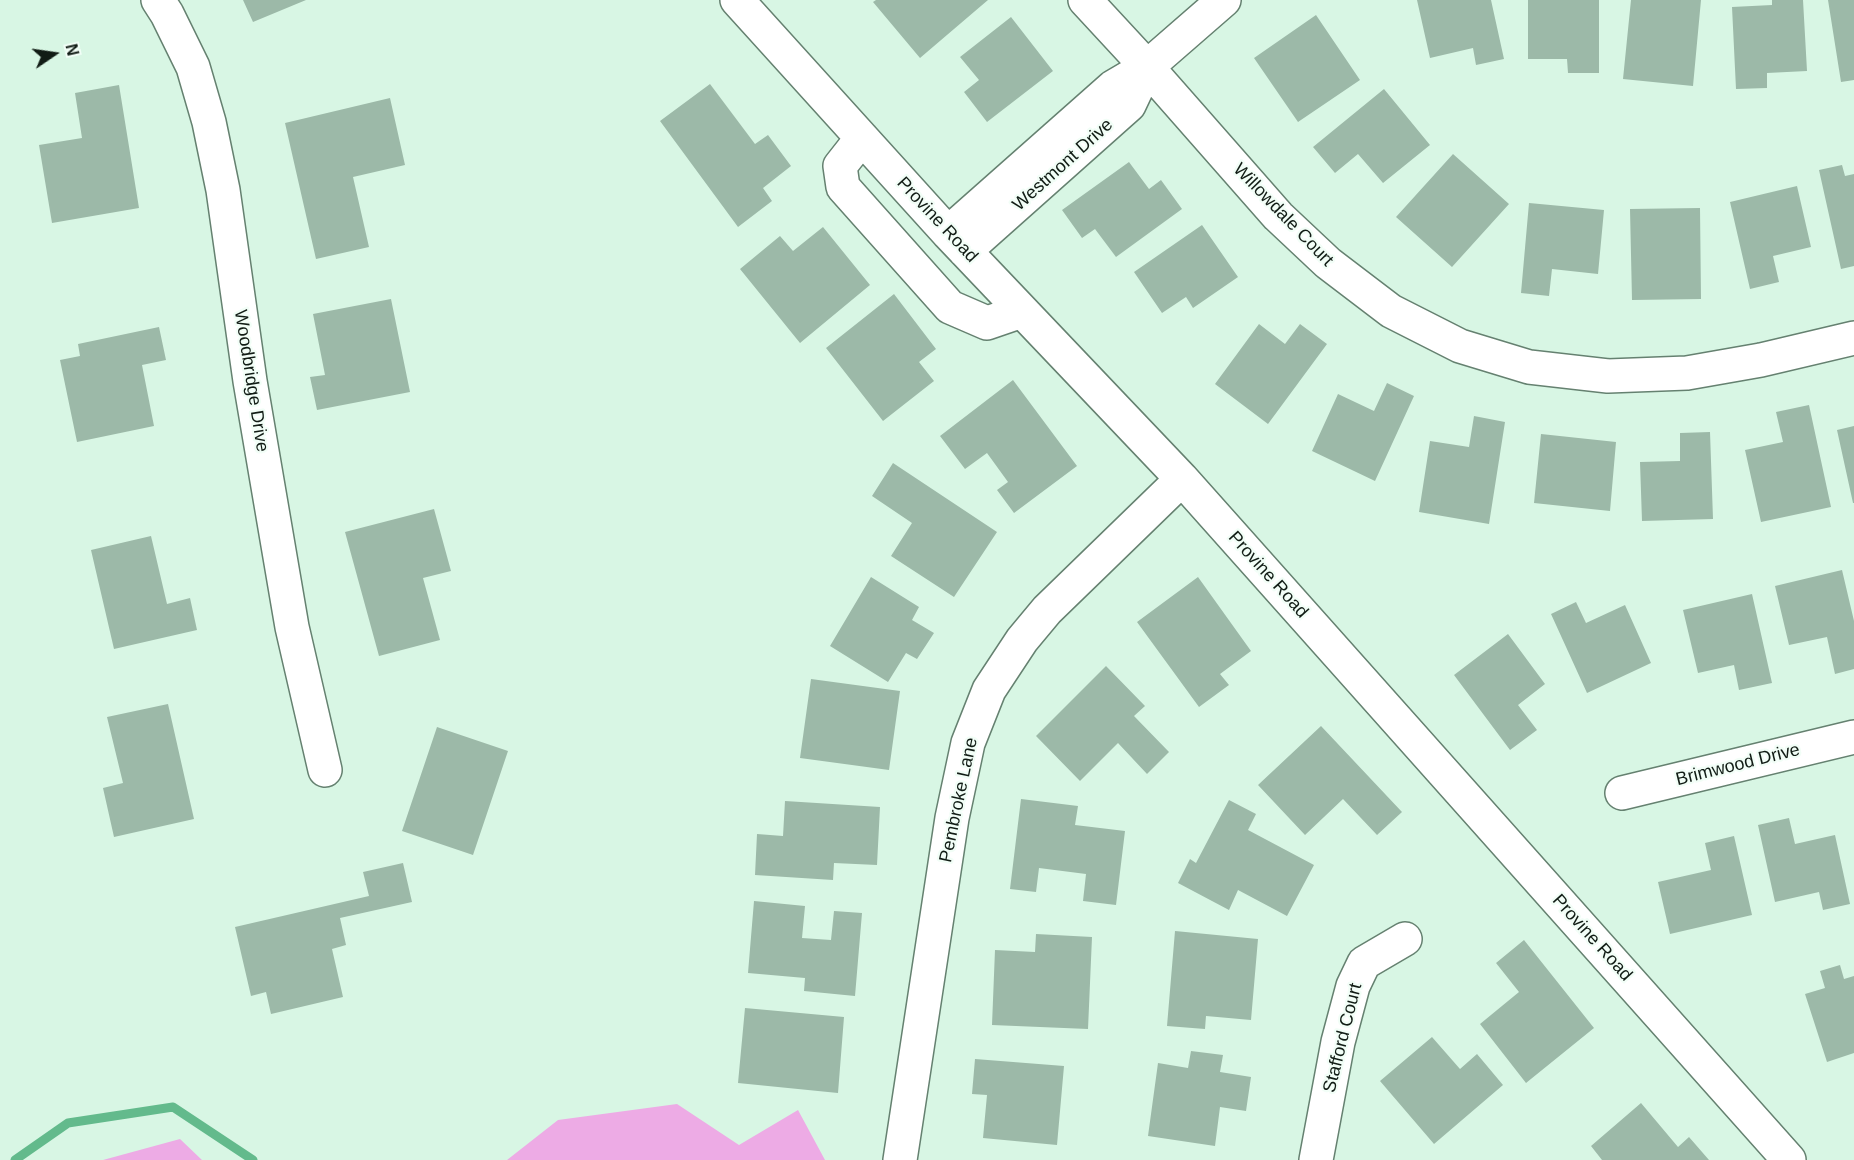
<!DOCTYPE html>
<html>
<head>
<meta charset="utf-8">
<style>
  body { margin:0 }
  #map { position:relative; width:1854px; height:1160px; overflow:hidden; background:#d8f6e4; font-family:Arial,sans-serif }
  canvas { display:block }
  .north { position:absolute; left:24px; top:24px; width:60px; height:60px; -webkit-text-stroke:4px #f2fef7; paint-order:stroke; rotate:77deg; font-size:16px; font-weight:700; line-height:24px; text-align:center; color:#111c15 }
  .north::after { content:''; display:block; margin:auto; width:21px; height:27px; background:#111c15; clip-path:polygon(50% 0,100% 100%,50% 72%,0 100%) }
</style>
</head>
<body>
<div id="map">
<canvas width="1854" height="1160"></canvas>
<div class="north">N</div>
</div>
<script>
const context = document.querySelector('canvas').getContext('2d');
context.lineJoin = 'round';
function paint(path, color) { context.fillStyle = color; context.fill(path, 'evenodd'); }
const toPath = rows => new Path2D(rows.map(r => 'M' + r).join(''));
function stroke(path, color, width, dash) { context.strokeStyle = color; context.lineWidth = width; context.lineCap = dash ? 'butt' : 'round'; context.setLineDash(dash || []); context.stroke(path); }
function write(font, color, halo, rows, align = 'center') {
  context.font = font + ' Arial,sans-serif'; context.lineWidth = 4.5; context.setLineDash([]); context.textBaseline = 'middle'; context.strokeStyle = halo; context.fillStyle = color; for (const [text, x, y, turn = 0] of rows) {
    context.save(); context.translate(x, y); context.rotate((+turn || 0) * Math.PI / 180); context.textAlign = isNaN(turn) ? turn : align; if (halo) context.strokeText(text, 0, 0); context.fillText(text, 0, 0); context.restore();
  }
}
const green = toPath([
  [677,1104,739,1145,798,1110,825,1160,507,1160,558,1120],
  [180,1139,202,1160,103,1160]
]);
const stream = toPath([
  [15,1160,68,1123,173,1107,253,1160]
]);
const building = toPath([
  [243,0,306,0,253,22],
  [876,0,988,0,920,58,873,2],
  [1417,0,1491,0,1504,59,1476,65,1473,48,1430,58],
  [1528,0,1599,0,1599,73,1568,73,1567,59,1528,59],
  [1631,0,1701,0,1693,86,1623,79],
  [1772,0,1803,0,1807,71,1767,73,1767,88,1736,89,1732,7,1772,5],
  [1828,0,1854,0,1854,80,1841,82],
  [1316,15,1360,80,1298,122,1254,58],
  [1011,17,1053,71,987,122,964,92,979,80,960,57],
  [710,84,755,144,768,135,791,166,763,188,772,201,738,227,660,121],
  [119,85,139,208,52,223,39,145,82,138,75,93],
  [1384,89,1430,145,1383,183,1358,154,1335,173,1313,147],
  [390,98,405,165,353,177,369,247,316,259,285,123],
  [1453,154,1509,204,1452,267,1396,217],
  [1129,162,1149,189,1161,180,1182,209,1116,257,1095,229,1082,238,1062,210],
  [1842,165,1845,176,1854,174,1854,266,1841,269,1819,170],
  [1797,186,1811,247,1773,256,1779,282,1750,289,1730,202],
  [1529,203,1604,210,1598,274,1552,269,1549,296,1521,293],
  [1700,208,1701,299,1632,300,1630,209],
  [1202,225,1238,277,1193,308,1186,297,1162,313,1134,272],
  [823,227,870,285,800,343,740,269,780,236,793,251],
  [894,294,936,349,919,362,934,381,883,421,826,348],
  [391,299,410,392,317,410,310,377,325,375,313,314],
  [1259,324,1285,344,1300,324,1327,344,1268,424,1215,384],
  [159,327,166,360,142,365,154,426,77,442,60,360,80,356,78,344],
  [1013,380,1077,466,1014,513,997,490,1008,482,987,453,965,469,940,436],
  [1387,383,1414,396,1375,481,1312,451,1338,394,1374,411],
  [1809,405,1831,507,1761,522,1745,450,1783,442,1776,412],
  [1474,416,1505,422,1489,524,1419,512,1430,441,1469,447],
  [1854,426,1854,503,1853,503,1837,430],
  [1710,432,1713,519,1642,521,1640,462,1680,461,1680,433],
  [1541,434,1616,442,1610,511,1534,503],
  [893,463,997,532,954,597,891,556,912,523,872,496],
  [434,509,451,571,423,578,440,640,379,656,345,532],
  [151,536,167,604,190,598,197,630,114,649,91,550],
  [1842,570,1854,621,1854,669,1835,674,1827,637,1789,645,1775,586],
  [871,577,919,607,912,620,934,633,917,659,906,653,888,682,830,646],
  [1198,577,1251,651,1220,674,1229,685,1199,707,1137,622],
  [1752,594,1772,683,1739,690,1734,665,1698,673,1683,610],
  [1576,602,1586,623,1625,605,1651,663,1587,693,1551,614],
  [1508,634,1545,684,1518,705,1537,730,1510,750,1454,675],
  [1106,666,1145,706,1134,716,1169,752,1147,774,1118,743,1080,781,1036,736],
  [811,679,900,691,889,770,800,758],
  [168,704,194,819,114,837,103,788,123,783,107,717],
  [1321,726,1402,812,1377,835,1343,799,1305,835,1258,785],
  [437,727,508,751,473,855,402,831],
  [1021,799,1078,806,1075,825,1125,831,1116,905,1083,901,1086,874,1039,868,1036,892,1010,889],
  [1229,800,1256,814,1248,830,1314,865,1287,916,1238,890,1229,910,1178,883,1190,859,1196,863],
  [785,801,880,807,877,865,834,863,833,880,755,875,757,834,783,836],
  [1789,818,1795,844,1835,835,1850,904,1823,910,1819,892,1775,902,1758,825],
  [1734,836,1752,915,1670,934,1658,882,1711,870,1705,843],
  [403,863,412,902,340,918,346,945,332,949,343,997,271,1014,266,992,251,996,235,927,369,896,363,872],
  [754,901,805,906,802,938,831,940,834,911,862,913,855,996,804,991,805,978,748,973],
  [1175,931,1258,939,1251,1020,1206,1016,1205,1029,1167,1026],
  [1036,934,1092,937,1088,1029,992,1025,995,950,1035,952],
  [1524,940,1594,1028,1526,1083,1480,1024,1519,992,1496,963],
  [1840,965,1844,979,1854,976,1854,1053,1827,1062,1805,994,1825,988,1820,971],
  [745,1008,844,1017,838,1093,738,1083],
  [1432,1037,1460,1069,1477,1054,1503,1085,1434,1144,1380,1081],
  [1191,1051,1223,1055,1220,1072,1251,1077,1246,1111,1220,1107,1215,1146,1148,1136,1158,1063,1188,1068],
  [975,1059,1064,1066,1057,1145,983,1138,987,1095,972,1094],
  [1641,1103,1678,1147,1689,1137,1709,1160,1602,1160,1591,1146]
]);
const minor = toPath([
  [158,0,167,14,193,67,209,122,223,190,250,381,292,627,325,770],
  [737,0,948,233,1182,479,1789,1160],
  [1085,0,1147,67,1278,216,1328,263,1391,311,1460,346,1529,367,1608,376,1687,373,1761,360,1854,338],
  [862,138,840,166,843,187,950,307,987,323,1022,311],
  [948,233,1113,87,1147,67,1224,0],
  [965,251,1129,105,1147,67],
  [1622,793,1854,737],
  [900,1160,952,818,968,743,989,690,1022,640,1047,610,1182,479],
  [1316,1160,1338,1042,1353,986,1364,963,1405,939]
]);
const streetNames = [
  ["Westmont Drive",1063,165,-42],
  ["Willowdale Court",1283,215,46],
  ["Provine Road",937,220,47],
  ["Woodbridge Drive",251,381,81],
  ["Provine Road",1268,575,48],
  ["Brimwood Drive",1738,765,-14],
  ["Pembroke Lane",959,800,-78],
  ["Provine Road",1592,938,48],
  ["Stafford Court",1343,1038,-76]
];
paint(green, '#edabe5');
stroke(stream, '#63ba8c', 9);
paint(building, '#9cb9a8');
stroke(minor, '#658170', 36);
stroke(minor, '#fff', 33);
write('18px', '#111c15', '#f2fef7', streetNames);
</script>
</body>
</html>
